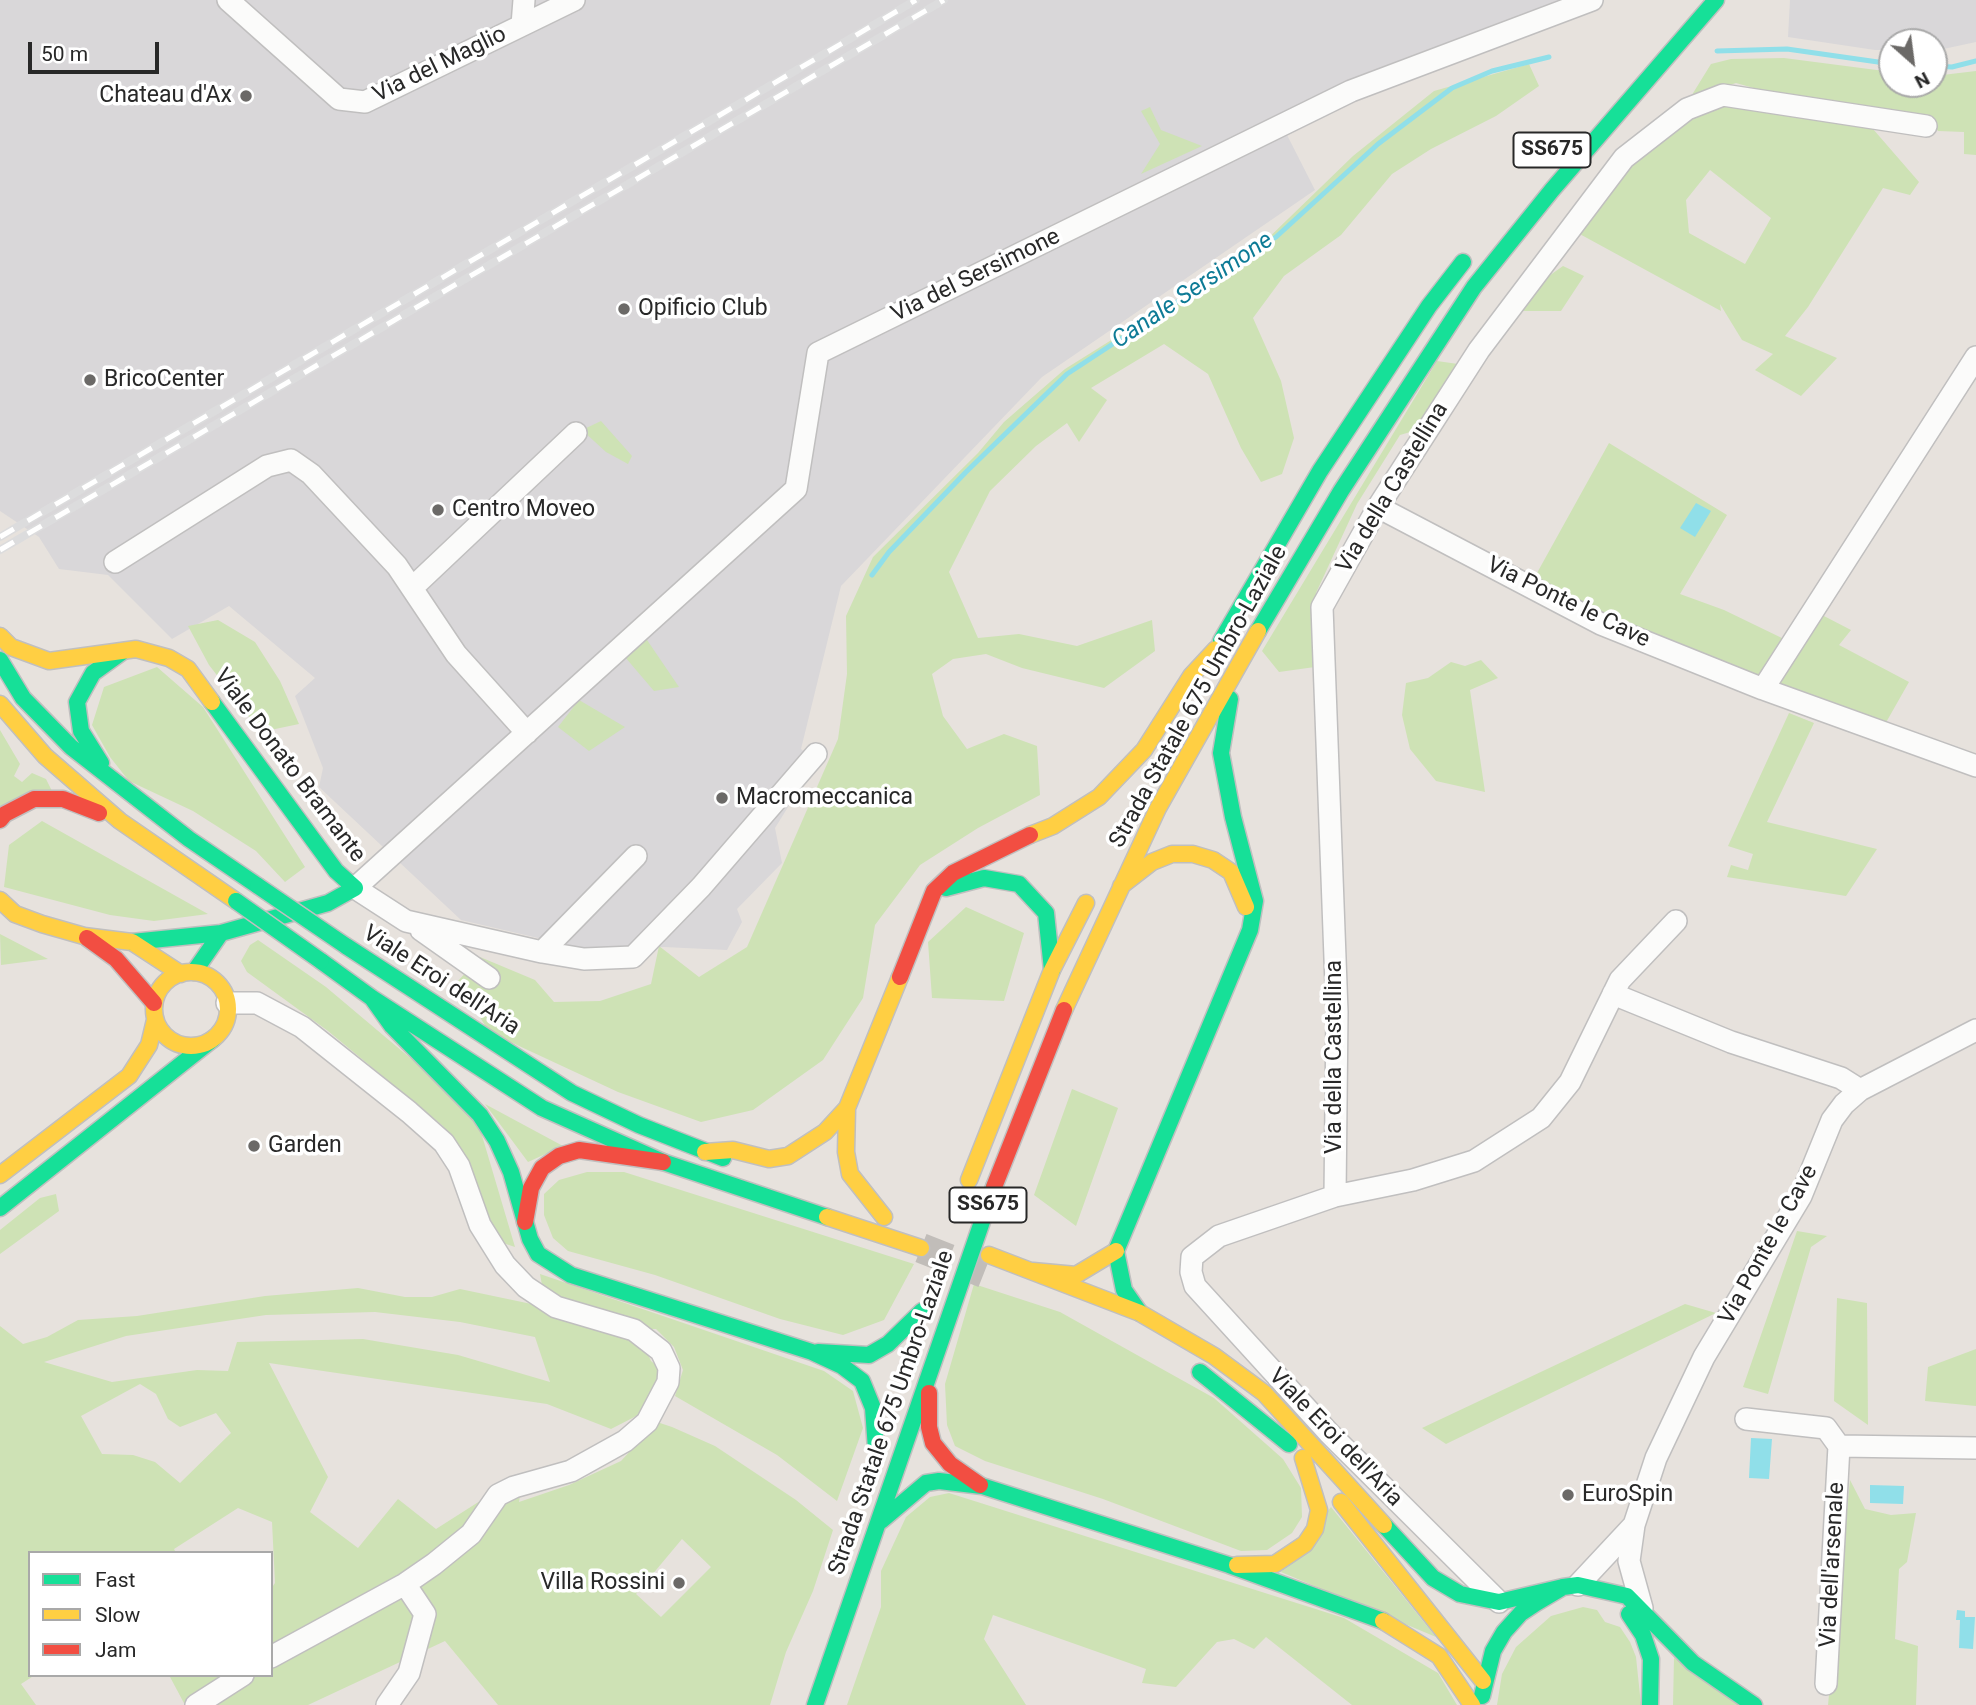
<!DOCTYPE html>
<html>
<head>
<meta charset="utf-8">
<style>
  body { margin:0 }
  #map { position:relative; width:1976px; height:1705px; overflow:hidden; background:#e7e2dd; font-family:Roboto,sans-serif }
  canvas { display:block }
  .legend { position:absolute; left:28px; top:1551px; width:245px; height:126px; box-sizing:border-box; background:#fff; border:2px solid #a9a9a9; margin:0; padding:9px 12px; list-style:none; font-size:21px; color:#282828 }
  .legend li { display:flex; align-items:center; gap:14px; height:35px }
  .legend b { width:35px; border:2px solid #a9a9a9 }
  .north { position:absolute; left:1878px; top:28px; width:70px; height:70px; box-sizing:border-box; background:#fff; border:2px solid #a9a9a9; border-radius:50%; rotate:152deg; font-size:19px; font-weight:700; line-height:28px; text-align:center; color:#282828 }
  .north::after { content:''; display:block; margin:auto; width:24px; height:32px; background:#6b6967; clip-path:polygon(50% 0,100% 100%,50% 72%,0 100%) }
  .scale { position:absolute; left:28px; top:42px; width:131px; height:32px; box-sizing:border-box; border:4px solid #282828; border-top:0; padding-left:9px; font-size:21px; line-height:24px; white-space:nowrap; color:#282828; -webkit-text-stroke:5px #fff; paint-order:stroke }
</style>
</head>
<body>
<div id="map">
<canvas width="1976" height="1705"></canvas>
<ul class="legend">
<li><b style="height:9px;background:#16e098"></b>Fast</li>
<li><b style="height:9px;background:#ffcf43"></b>Slow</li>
<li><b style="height:9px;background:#f24e42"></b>Jam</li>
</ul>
<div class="north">N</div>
<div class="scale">50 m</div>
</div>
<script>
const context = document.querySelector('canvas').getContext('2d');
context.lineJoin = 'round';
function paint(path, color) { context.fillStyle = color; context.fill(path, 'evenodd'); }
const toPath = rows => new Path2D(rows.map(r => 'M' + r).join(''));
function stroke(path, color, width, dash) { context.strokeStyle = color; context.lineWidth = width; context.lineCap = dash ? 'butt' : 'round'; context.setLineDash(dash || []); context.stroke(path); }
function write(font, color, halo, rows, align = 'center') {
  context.font = font + ' Roboto,sans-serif'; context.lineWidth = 7; context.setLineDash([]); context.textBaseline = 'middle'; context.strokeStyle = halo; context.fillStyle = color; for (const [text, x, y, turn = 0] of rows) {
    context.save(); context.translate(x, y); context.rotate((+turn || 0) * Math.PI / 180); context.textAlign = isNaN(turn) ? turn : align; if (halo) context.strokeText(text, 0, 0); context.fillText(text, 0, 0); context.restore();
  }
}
const industrial = toPath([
  [0,0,1565,0,1286,133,1315,190,1042,377,841,586,801,749,816,762,775,828,782,863,737,909,742,922,727,950,664,947,594,951,461,920,319,787,323,768,295,696,315,678,229,606,172,639,108,575,59,569,39,537,0,511],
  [1790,0,1976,0,1976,42,1934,51,1934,42,1892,42,1892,50,1875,50,1788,37]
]);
const green = toPath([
  [1784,58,1892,72,1892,84,1934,84,1934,76,1976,71,1976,155,1964,154,1964,132,1938,131,1930,119,1775,94,1736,83,1690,98,1711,64,1731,59],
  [1529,64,1539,86,1496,116,1431,149,1392,174,1341,235,1284,276,1253,318,1281,381,1294,438,1282,474,1261,482,1241,448,1208,374,1164,344,1091,388,1107,400,1079,442,1067,423,1036,446,990,491,949,572,978,638,1019,634,1077,646,1152,620,1155,651,1104,688,1022,668,986,654,953,659,932,674,943,716,967,749,1004,734,1037,746,1040,795,978,828,920,865,875,925,863,998,823,1060,753,1110,701,1122,618,1092,489,1032,458,981,480,957,535,980,554,1002,600,1001,651,984,659,946,699,977,747,947,838,739,847,674,846,616,873,557,978,453,1004,422,1065,369,1257,249,1353,156,1434,91],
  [1722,106,1873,129,1919,182,1910,195,1883,188,1808,307,1785,336,1837,358,1801,396,1755,370,1773,354,1742,340,1720,304,1721,311,1576,232,1640,157,1691,114],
  [1710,170,1771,218,1745,264,1689,233,1686,200],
  [1150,107,1161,130,1202,146,1141,174,1160,144,1141,111],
  [1563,266,1584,276,1561,311,1518,311,1525,293],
  [1437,361,1465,365,1424,428,1400,435,1357,504,1316,593,1322,666,1279,672,1262,651],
  [601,421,632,456,628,464,606,452,582,430],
  [1609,443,1727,515,1680,594,1724,610,1786,640,1759,682,1532,582],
  [1822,615,1851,630,1839,645,1909,682,1884,726,1778,684],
  [218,620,255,642,280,681,299,724,261,732,209,665,188,626],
  [645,637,679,687,654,691,625,657],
  [1481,660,1498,678,1470,690,1485,792,1436,781,1410,749,1402,715,1406,683,1428,678,1451,662,1465,666],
  [157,667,203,707,305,867,285,882,256,851,193,811,129,781,110,757,92,725,104,687],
  [579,700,625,727,589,751,558,727],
  [1789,713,1814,723,1767,822,1877,849,1846,896,1727,877,1731,865,1748,870,1753,854,1728,846],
  [0,730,20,764,14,776,22,782,32,773,46,779,52,791,0,809],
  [42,821,208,914,154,921,110,915,4,887,9,845],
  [966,907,1024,933,1004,1001,932,998,928,942],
  [0,934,48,959,1,965],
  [258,940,326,987,428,1073,478,1122,515,1247,503,1243,498,1235,481,1201,468,1166,443,1126,328,1031,247,972,241,961,250,945],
  [1072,1089,1118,1108,1076,1226,1034,1195],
  [485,1104,563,1146,528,1162],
  [587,1172,624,1172,914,1264,884,1320,843,1335,780,1319,655,1275,568,1251,553,1238,544,1215,544,1194,559,1180],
  [56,1194,59,1211,0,1254,0,1230,40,1198],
  [1797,1231,1827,1236,1811,1247,1768,1394,1743,1387],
  [540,1274,824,1371,853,1391,863,1428,837,1501,777,1455,675,1396,683,1370,674,1347,656,1329,645,1329,642,1341,651,1361,661,1369,659,1380,646,1411,611,1429,547,1404,269,1363,328,1477,310,1512,358,1548,398,1499,436,1529,524,1473,519,1502,569,1485,621,1461,657,1422,672,1427,715,1446,796,1500,833,1530,813,1591,786,1652,770,1705,498,1705,445,1641,308,1705,185,1705,169,1675,271,1675,271,1589,275,1583,272,1522,238,1508,174,1549,176,1553,30,1553,30,1675,35,1675,21,1684,36,1705,0,1705,0,1326,23,1344,47,1337,78,1320,137,1316,265,1296,358,1288,405,1297,432,1297,460,1289,541,1306,544,1296],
  [375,1312,460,1322,535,1337,550,1382,458,1355,363,1339,237,1342,228,1371,197,1370,112,1382,44,1362,126,1336,266,1315],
  [140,1384,156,1394,168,1419,180,1427,216,1413,231,1433,180,1483,155,1462,133,1455,102,1454,81,1416],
  [682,1539,711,1567,661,1617,636,1594],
  [974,1284,1060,1312,1214,1398,1283,1459,1301,1488,1302,1517,1292,1533,1267,1550,1241,1551,1103,1499,985,1461,955,1446,947,1425,945,1384],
  [1837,1298,1867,1303,1868,1425,1834,1401],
  [1685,1304,1716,1313,1446,1444,1422,1428],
  [1976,1349,1976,1406,1925,1401,1928,1367],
  [1850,1480,1865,1509,1891,1515,1916,1513,1907,1562,1899,1569,1895,1639,1918,1646,1916,1705,1828,1705],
  [949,1493,1344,1618,1438,1673,1457,1705,1352,1705,1266,1637,1254,1649,1234,1639,1217,1642,1176,1687,1142,1683,1146,1669,993,1615,984,1639,1026,1705,847,1705,881,1607,881,1571,906,1517,930,1497],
  [1331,1507,1436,1637,1281,1572],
  [1583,1607,1597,1610,1605,1622,1620,1627,1630,1642,1636,1657,1641,1705,1497,1705,1502,1674,1516,1647,1551,1616],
  [1674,1658,1744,1705,1673,1705]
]);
const water = toPath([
  [1696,503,1711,511,1695,537,1680,528],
  [1751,1438,1772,1439,1769,1479,1749,1478],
  [1870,1485,1904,1486,1903,1504,1870,1503],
  [1957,1610,1965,1611,1965,1617,1975,1617,1973,1649,1959,1648,1960,1620,1956,1620]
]);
const stream = toPath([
  [1717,51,1787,49,1892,64],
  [1934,66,1952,67,1976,61],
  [872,575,889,552,966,472,1067,374,1276,237,1378,144,1452,88,1492,71,1549,57]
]);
const secondaryTunnel = toPath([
  [921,1248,984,1273]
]);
const street = toPath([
  [228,0,339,99,365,102,574,0],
  [522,25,524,0],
  [1378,507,1601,624,1763,689,1976,766],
  [115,562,267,466,291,460,311,474,397,566,456,654,527,733],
  [412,588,576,433],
  [1763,689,1976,357],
  [636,856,542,952,406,921,355,888,796,489,818,353,1351,91,1592,0],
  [421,930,489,978],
  [542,952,584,959,633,957,701,887,816,754],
  [1613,994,1731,1042,1841,1078,1860,1090],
  [227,1003,257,1003,302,1027,409,1112,444,1143,459,1166,480,1225,505,1265,526,1287,556,1307,634,1330,661,1351,669,1368,668,1382,647,1422,625,1441,571,1471,514,1487,498,1495,471,1534,434,1564,405,1584,271,1657],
  [1335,1196,1337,1012,1322,607,1378,507,1479,350,1624,158,1687,109,1723,95,1926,126],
  [1746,1419,1826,1428,1839,1446],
  [1578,1585,1634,1525],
  [1499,1602,1329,1433,1195,1286,1191,1272,1192,1257,1219,1236,1335,1196,1413,1180,1474,1161,1541,1118,1570,1082,1620,980,1676,921],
  [1642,1608,1629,1561,1634,1525,1656,1458,1704,1357,1801,1196,1832,1120,1844,1104,1860,1090,1976,1030],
  [1826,1684,1839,1446,1976,1448],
  [196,1705,243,1675],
  [387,1705,409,1673,425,1614,405,1584]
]);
const fast = toPath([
  [1258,631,1341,491,1474,287,1552,190,1716,0],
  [1221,641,1320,471,1429,306,1463,262],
  [0,660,23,698,71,747,189,839,258,886],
  [101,763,81,731,77,702,93,673,122,652],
  [946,888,984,878,1019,884,1046,913,1052,970],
  [132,942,221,933],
  [346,946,572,1093,639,1125,723,1158],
  [321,961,372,998,542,1108,663,1162,827,1217],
  [194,972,221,933,328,903,355,888,336,871,212,702],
  [372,998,392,1026,480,1115,497,1141,511,1172,530,1239,538,1254,571,1275,812,1352,842,1366,862,1381,873,1408,876,1449],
  [0,1208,213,1039],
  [1140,1313,1124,1290,1116,1251,1250,930,1255,901,1233,817,1221,753,1230,699],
  [818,1352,869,1355,888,1344,922,1311],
  [1200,1372,1289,1444],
  [881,1521,926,1483,939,1481,982,1486,1229,1565,1383,1621],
  [1384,1525,1433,1578,1460,1594,1499,1602,1563,1587],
  [1629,1614,1643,1635,1651,1659,1650,1705],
  [1482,1696,1493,1651,1504,1632,1521,1613,1536,1603,1563,1587,1578,1585,1627,1596,1693,1663,1754,1705],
  [815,1705,994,1187]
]);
const slow = toPath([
  [0,636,11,647,49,661,136,649,169,658,188,669,212,702],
  [0,704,45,756,120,821,236,901],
  [1030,835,1053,826,1099,797,1144,750,1191,676,1216,649],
  [1121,886,1152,862,1172,854,1193,854,1213,860,1231,872,1246,907],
  [0,900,15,914,42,924,84,936,132,942,181,974],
  '154 1009a37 37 0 1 1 74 0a37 37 0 1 1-74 0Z',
  [1064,1010,1158,808,1258,631],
  [705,1152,733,1150,769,1159,788,1156,825,1132,847,1108],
  [0,1175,129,1076,149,1045,155,1020],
  [969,1180,1052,970,1086,903],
  [827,1217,921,1248],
  [884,1217,850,1174,846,1152,847,1108,900,977],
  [989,1255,1140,1313,1214,1356,1264,1393,1384,1525],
  [1033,1271,1076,1275,1116,1251],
  [1341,1502,1483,1681],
  [1237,1565,1275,1564,1305,1544,1315,1529,1319,1510,1303,1458],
  [1383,1621,1439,1656,1472,1705]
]);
const jam = toPath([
  [0,820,5,814,34,799,63,799,99,813],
  [87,938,116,959,154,1003],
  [900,977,934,891,953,873,1030,835],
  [994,1187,1064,1010],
  [525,1222,531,1188,542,1168,559,1156,579,1150,663,1162],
  [929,1393,929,1427,933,1443,950,1464,980,1485]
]);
const rail = toPath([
  [0,537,916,0],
  [0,550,944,0]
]);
const fastBridge = toPath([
  [258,886,346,946],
  [236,901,321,961]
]);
const markers = [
  [246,96,7,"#6b6967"],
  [624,309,7,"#6b6967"],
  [90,380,7,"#6b6967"],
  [438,510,7,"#6b6967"],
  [722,798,7,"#6b6967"],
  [254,1146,7,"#6b6967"],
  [1568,1495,7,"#6b6967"],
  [679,1583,7,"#6b6967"]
];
const shields = [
  [1552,150,77],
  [988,1205,77]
];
const shieldNames = [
  ["SS675",1552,150],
  ["SS675",988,1205]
];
const streetNames = [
  ["Via del Maglio",440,65,-26],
  ["Via del Sersimone",976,276,-26],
  ["Via della Castellina",1393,488,-59],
  ["Via Ponte le Cave",1568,603,26],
  ["Strada Statale 675 Umbro-Laziale",1199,697,-61],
  ["Viale Donato Bramante",289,766,53],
  ["Viale Eroi dell'Aria",441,981,33],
  ["Via della Castellina",1335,1057,-90],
  ["Via Ponte le Cave",1769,1245,-61],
  ["Strada Statale 675 Umbro-Laziale",892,1413,-71],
  ["Viale Eroi dell'Aria",1335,1438,46],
  ["Via dell'arsenale",1833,1565,-87]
];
const poiNames = [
  ["Chateau d'Ax",232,96,"right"],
  ["Opificio Club",638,309],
  ["BricoCenter",104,380],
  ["Centro Moveo",452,510],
  ["Macromeccanica",736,798],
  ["Garden",268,1146],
  ["EuroSpin",1582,1495],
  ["Villa Rossini",665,1583,"right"]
];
const waterNames = [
  ["Canale Sersimone",1193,291,-34]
];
paint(industrial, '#d9d7d9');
paint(green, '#cee2b5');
paint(water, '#90dfe9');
stroke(stream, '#90dfe9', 5);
stroke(secondaryTunnel, '#c1bdb9', 30, [30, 15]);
stroke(street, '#c0bfbf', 24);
stroke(fast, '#c0bfbf', 19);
stroke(slow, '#c0bfbf', 19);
stroke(jam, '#c0bfbf', 19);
stroke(street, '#fbfbfa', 21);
stroke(fast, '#16e098', 16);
stroke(slow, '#ffcf43', 16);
stroke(jam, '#f24e42', 16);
stroke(rail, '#dcdcdd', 8);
stroke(rail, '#fff', 5, [16]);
stroke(fastBridge, '#c0bfbf', 19, []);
stroke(fastBridge, '#16e098', 16);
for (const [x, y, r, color] of markers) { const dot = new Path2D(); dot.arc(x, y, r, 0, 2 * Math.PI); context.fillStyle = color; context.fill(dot); stroke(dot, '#fff', 2.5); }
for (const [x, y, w] of shields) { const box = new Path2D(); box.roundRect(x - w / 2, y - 17.5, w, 35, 5); context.fillStyle = '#fff'; context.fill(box); stroke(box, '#282828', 2); }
write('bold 21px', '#282828', null, shieldNames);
write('23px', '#282828', '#fff', streetNames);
write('23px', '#282828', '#fff', poiNames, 'left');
write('italic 24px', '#0d7b96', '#fff', waterNames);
</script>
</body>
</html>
